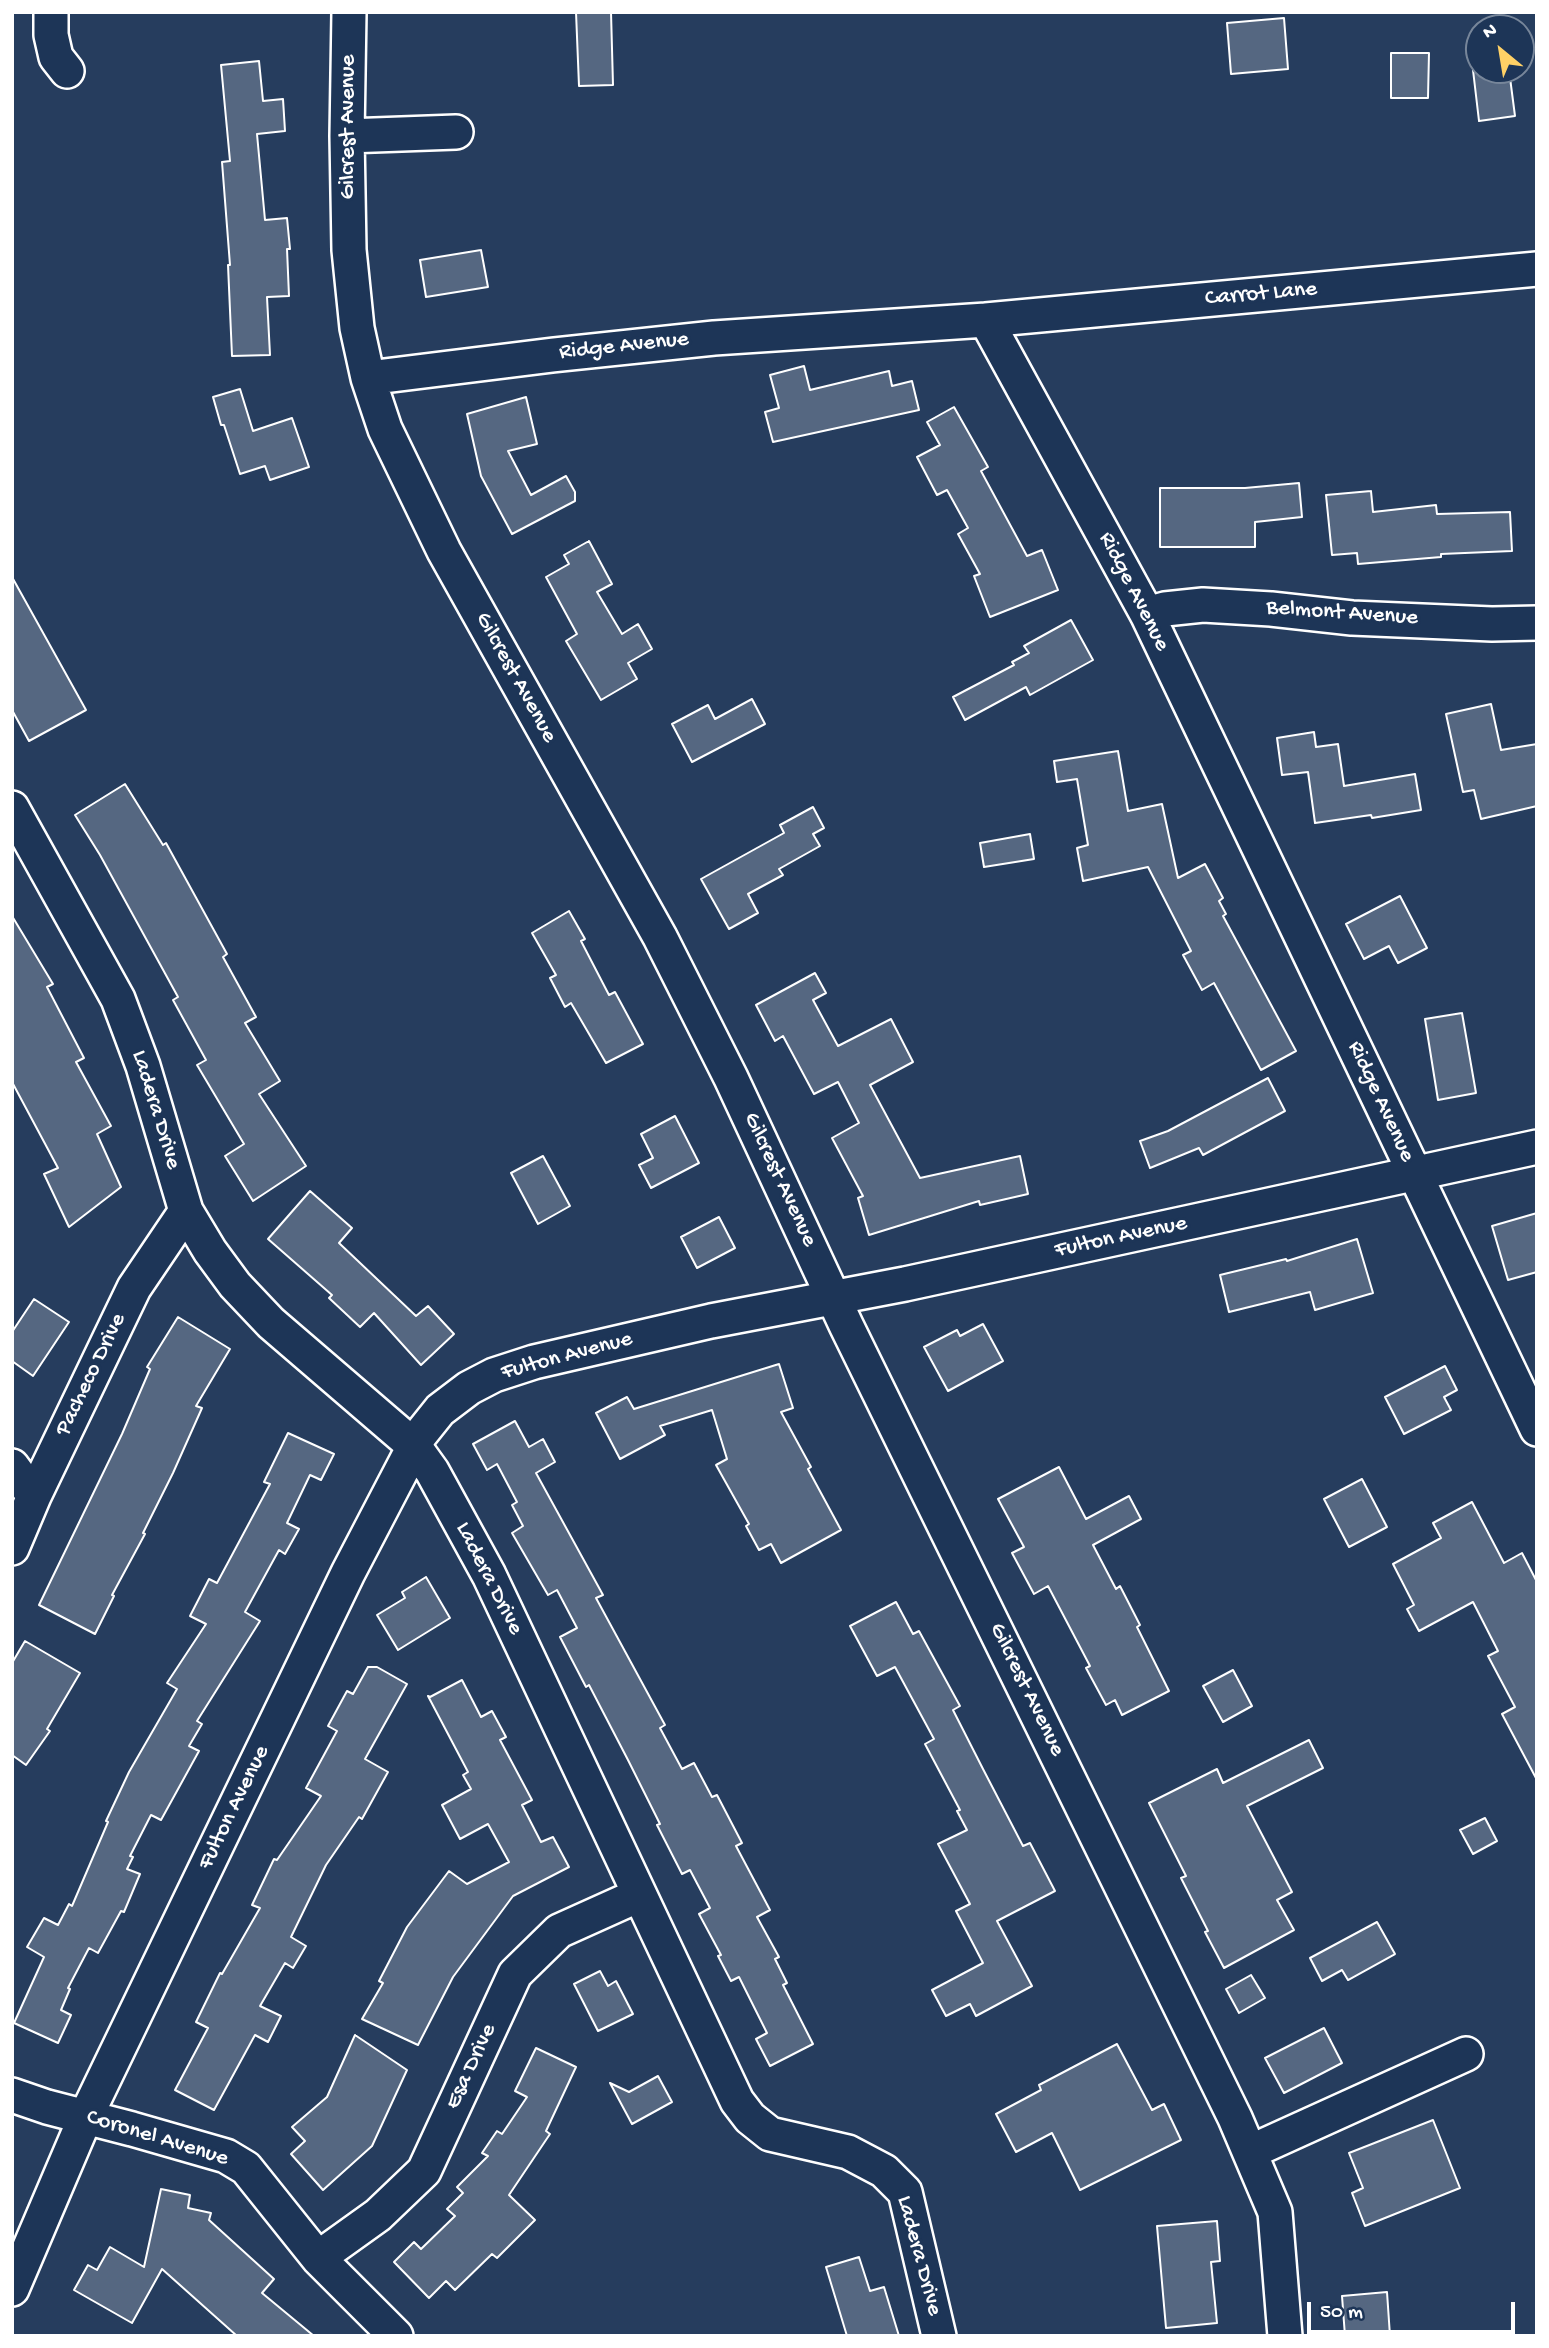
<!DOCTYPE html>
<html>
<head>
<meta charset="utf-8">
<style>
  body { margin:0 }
  #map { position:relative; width:1549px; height:2348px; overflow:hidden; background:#263d5e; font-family:"Gochi Hand",sans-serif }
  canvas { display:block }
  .frame { position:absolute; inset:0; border:14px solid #fff; pointer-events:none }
  .north { position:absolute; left:1465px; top:14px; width:70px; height:70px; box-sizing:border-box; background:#1d3557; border:2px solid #77869a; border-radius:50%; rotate:330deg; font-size:19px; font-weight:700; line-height:28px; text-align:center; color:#fff }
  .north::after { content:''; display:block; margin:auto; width:24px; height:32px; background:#ffd166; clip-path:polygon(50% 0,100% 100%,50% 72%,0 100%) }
  .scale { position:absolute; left:1307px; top:2302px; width:208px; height:32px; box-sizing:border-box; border:4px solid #fff; border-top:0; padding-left:9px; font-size:21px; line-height:24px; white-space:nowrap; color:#fff; -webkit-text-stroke:5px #1d3557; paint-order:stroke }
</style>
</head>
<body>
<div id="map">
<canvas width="1549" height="2348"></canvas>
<div class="frame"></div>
<div class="north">N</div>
<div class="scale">50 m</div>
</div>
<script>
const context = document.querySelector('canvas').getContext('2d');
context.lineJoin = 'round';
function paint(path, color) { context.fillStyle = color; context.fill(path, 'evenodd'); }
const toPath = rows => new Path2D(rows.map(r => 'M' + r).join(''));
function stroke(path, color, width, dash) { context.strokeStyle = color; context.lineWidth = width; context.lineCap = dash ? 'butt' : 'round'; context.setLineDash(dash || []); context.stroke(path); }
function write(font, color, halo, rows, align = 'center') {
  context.font = font + ' "Gochi Hand",sans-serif'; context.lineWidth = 6; context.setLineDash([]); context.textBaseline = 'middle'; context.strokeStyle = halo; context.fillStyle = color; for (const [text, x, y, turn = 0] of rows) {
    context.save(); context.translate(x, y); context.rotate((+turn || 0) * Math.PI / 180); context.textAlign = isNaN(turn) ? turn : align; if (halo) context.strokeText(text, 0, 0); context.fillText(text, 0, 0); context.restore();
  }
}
const building = toPath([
  [576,12,611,12,613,85,579,86,576,12],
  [1284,18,1288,69,1231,74,1227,23,1284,18],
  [1391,53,1429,53,1428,98,1391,98,1391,53],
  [259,61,263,101,283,99,285,131,257,134,265,220,287,218,290,249,287,249,289,296,267,297,270,355,232,356,228,265,230,265,222,162,230,161,221,65,259,61],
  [1473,70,1509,70,1515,116,1479,121,1473,70],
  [481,250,488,287,426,297,420,260,481,250],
  [804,366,810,390,889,371,892,386,912,381,919,410,773,442,765,412,779,408,770,375,804,366],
  [240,389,253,431,292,418,309,467,270,480,265,466,240,474,224,425,221,425,213,397,240,389],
  [526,397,537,444,508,451,531,495,566,476,575,492,575,501,512,534,481,476,467,414,526,397],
  [954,407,988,467,981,471,1027,556,1042,550,1058,590,990,617,974,576,980,574,958,534,968,528,947,490,937,495,917,457,940,445,927,422,954,407],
  [1299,483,1302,517,1255,522,1255,547,1160,547,1160,488,1245,488,1299,483],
  [1371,491,1373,512,1436,505,1437,514,1510,512,1512,551,1441,554,1441,557,1358,564,1357,553,1332,555,1326,495,1371,491],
  [589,541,612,584,597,592,622,634,638,624,652,649,628,663,637,679,601,700,566,641,577,634,546,577,569,564,564,555,589,541],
  [12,577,86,710,29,741,12,710,12,577],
  [1071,620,1093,660,1030,695,1026,687,965,720,953,697,1014,665,1012,662,1029,653,1024,646,1071,620],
  [752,699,765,724,692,762,672,724,708,705,715,719,752,699],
  [1491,704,1501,750,1537,744,1537,806,1481,819,1474,790,1463,792,1446,714,1491,704],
  [1314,732,1316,747,1338,744,1344,786,1415,774,1421,810,1372,818,1371,815,1315,823,1308,772,1282,775,1277,738,1314,732],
  [1118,751,1128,811,1162,804,1178,878,1205,864,1223,898,1219,901,1226,914,1223,916,1296,1051,1261,1070,1214,983,1202,990,1183,955,1191,951,1148,867,1083,881,1077,848,1088,845,1077,779,1057,782,1054,761,1118,751],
  [125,784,163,845,166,843,227,954,223,957,256,1017,245,1023,280,1081,259,1094,306,1166,253,1201,225,1156,244,1144,197,1065,206,1060,173,1000,178,997,100,855,75,815,125,784],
  [813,807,824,828,813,834,820,846,779,869,783,875,748,894,758,913,729,929,701,879,784,833,780,825,813,807],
  [1030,834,1034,859,984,867,980,843,1030,834],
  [1400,896,1427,948,1398,963,1389,946,1364,959,1346,924,1400,896],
  [569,911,585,939,581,941,609,995,615,992,643,1044,606,1063,571,1003,565,1007,550,978,556,975,532,933,569,911],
  [12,916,53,984,47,987,84,1058,76,1062,111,1126,97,1134,121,1187,69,1227,44,1174,58,1168,12,1082,12,916],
  [815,973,826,993,813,1000,838,1046,891,1019,913,1062,870,1085,920,1178,1020,1156,1028,1194,980,1205,979,1201,869,1235,858,1198,863,1196,832,1138,859,1123,838,1082,814,1094,783,1036,775,1041,756,1005,815,973],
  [1462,1013,1476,1093,1438,1100,1425,1019,1462,1013],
  [1268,1078,1285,1111,1203,1155,1199,1148,1150,1168,1140,1141,1168,1131,1268,1078],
  [675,1116,699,1163,651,1188,639,1165,653,1158,641,1134,675,1116],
  [543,1156,570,1206,538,1224,511,1173,543,1156],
  [310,1191,352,1228,339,1243,416,1316,428,1306,454,1334,421,1365,374,1313,360,1327,329,1298,332,1295,268,1239,310,1191],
  [1537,1213,1537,1272,1508,1280,1492,1226,1537,1213],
  [719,1217,735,1248,697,1268,681,1237,719,1217],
  [1357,1239,1373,1293,1315,1310,1310,1292,1229,1312,1220,1275,1286,1259,1287,1261,1357,1239],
  [34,1299,69,1322,33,1376,12,1361,12,1332,34,1299],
  [178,1317,230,1349,196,1406,202,1408,173,1473,143,1533,145,1534,112,1595,114,1596,95,1634,39,1605,122,1434,150,1369,147,1367,178,1317],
  [983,1324,1003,1361,948,1391,924,1347,957,1330,960,1336,983,1324],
  [779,1364,793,1408,781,1412,811,1467,808,1469,841,1530,781,1563,771,1544,759,1550,746,1526,749,1524,716,1465,727,1459,712,1410,660,1426,665,1435,620,1459,596,1413,627,1397,634,1409,779,1364],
  [1445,1366,1457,1390,1444,1397,1451,1410,1404,1434,1385,1397,1445,1366],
  [515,1421,529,1447,543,1439,555,1462,536,1473,603,1595,596,1598,665,1725,660,1728,682,1769,694,1763,712,1797,717,1795,742,1843,736,1846,770,1910,757,1917,779,1957,775,1959,787,1983,783,1985,813,2044,770,2066,756,2039,767,2033,739,1977,731,1981,718,1956,721,1955,699,1914,710,1908,690,1870,682,1874,657,1825,660,1824,628,1760,589,1685,586,1687,560,1637,577,1628,557,1590,548,1595,512,1533,523,1526,512,1505,517,1502,497,1464,487,1470,473,1444,515,1421],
  [288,1433,334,1454,321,1480,310,1475,287,1523,299,1529,285,1554,279,1550,245,1612,260,1621,197,1721,202,1724,189,1746,199,1751,161,1820,151,1815,130,1856,133,1857,127,1869,140,1874,124,1912,121,1911,98,1953,89,1948,68,1988,70,1989,61,2010,71,2015,58,2043,14,2023,44,1957,27,1947,44,1918,58,1925,69,1904,72,1906,108,1822,106,1821,129,1772,177,1689,167,1683,206,1624,190,1616,209,1579,217,1583,270,1484,264,1482,288,1433],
  [1059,1467,1086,1519,1129,1496,1141,1519,1093,1545,1116,1589,1120,1586,1140,1625,1137,1627,1169,1691,1122,1715,1115,1700,1106,1705,1086,1668,1090,1666,1048,1586,1034,1594,1012,1553,1024,1547,998,1499,1059,1467],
  [1362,1479,1387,1527,1349,1547,1324,1499,1362,1479],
  [1472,1502,1504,1563,1522,1553,1537,1582,1537,1780,1502,1714,1515,1707,1488,1656,1498,1651,1473,1602,1419,1631,1407,1609,1414,1605,1393,1564,1441,1538,1433,1523,1472,1502],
  [426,1577,450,1618,398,1650,377,1615,405,1598,402,1592,426,1577],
  [896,1602,913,1634,919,1631,960,1706,953,1710,983,1769,1023,1846,1030,1843,1055,1891,997,1921,1032,1986,976,2016,970,2004,946,2016,932,1990,983,1963,956,1911,970,1904,938,1844,967,1830,957,1811,960,1810,925,1744,934,1739,895,1667,877,1676,850,1626,896,1602],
  [25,1641,80,1673,47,1729,50,1731,26,1765,12,1755,12,1663,25,1641],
  [368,1667,377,1667,407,1684,365,1759,388,1772,362,1819,359,1817,326,1865,291,1937,306,1946,293,1968,285,1963,260,2006,281,2016,268,2042,255,2035,214,2110,175,2090,208,2028,196,2022,220,1973,222,1974,260,1908,252,1905,274,1859,277,1860,321,1796,306,1788,337,1731,328,1726,347,1691,353,1694,368,1667],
  [1233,1670,1252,1706,1223,1722,1203,1686,1233,1670],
  [462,1680,481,1717,492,1711,506,1737,500,1740,532,1800,522,1805,541,1842,553,1837,569,1867,513,1896,453,1977,418,2045,362,2019,383,1983,379,1981,407,1927,449,1871,467,1884,509,1862,488,1824,460,1839,442,1805,471,1789,463,1775,468,1772,428,1696,430,1697,462,1680],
  [1309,1740,1323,1768,1247,1806,1292,1892,1277,1900,1294,1930,1224,1968,1205,1932,1208,1931,1181,1878,1186,1876,1149,1803,1217,1769,1223,1783,1309,1740],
  [1485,1818,1497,1841,1473,1854,1460,1830,1485,1818],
  [1377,1922,1395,1954,1348,1980,1342,1970,1322,1981,1310,1958,1377,1922],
  [600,1971,608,1986,616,1981,633,2014,598,2031,574,1984,600,1971],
  [1251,1975,1265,1998,1239,2013,1226,1989,1251,1975],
  [1324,2028,1342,2063,1284,2093,1265,2058,1324,2028],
  [355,2035,407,2070,372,2146,323,2190,291,2154,305,2141,292,2127,327,2097,355,2035],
  [1117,2044,1152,2110,1164,2104,1181,2140,1080,2190,1052,2133,1016,2152,996,2114,1041,2090,1039,2085,1117,2044],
  [536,2048,576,2067,546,2131,550,2134,509,2195,535,2220,497,2258,492,2254,455,2290,446,2281,429,2298,394,2262,414,2242,421,2249,455,2216,447,2209,463,2193,457,2187,488,2156,482,2153,497,2131,502,2134,527,2097,515,2091,536,2048],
  [658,2076,672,2102,632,2124,610,2083,629,2092,658,2076],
  [1433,2120,1460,2188,1365,2226,1352,2193,1363,2188,1349,2153,1433,2120],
  [161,2189,190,2195,188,2208,211,2213,209,2220,274,2279,262,2293,314,2336,237,2336,162,2269,132,2323,74,2290,88,2265,97,2270,110,2247,144,2267,161,2189],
  [1217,2221,1220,2261,1211,2262,1217,2323,1166,2328,1157,2226,1217,2221],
  [859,2257,870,2291,884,2287,899,2336,847,2336,826,2267,859,2257],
  [1387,2292,1390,2336,1345,2336,1342,2296,1387,2292]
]);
const minor = toPath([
  [51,12,51,35,56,57,67,71],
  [349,12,347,136,349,250,357,328,368,378,385,429,444,551,660,937,731,1078,846,1325,1235,2118,1275,2212,1285,2336],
  [347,136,456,132],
  [986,320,1537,269],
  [368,378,553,355,714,338,986,320,1147,614,1537,1429],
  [1147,614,1165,609,1203,605,1271,609,1352,618,1492,624,1537,623],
  [12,808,118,999,143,1066,186,1211,210,1251,235,1285,271,1323,414,1446,432,1471,489,1575,737,2101,750,2118,770,2134,848,2152,884,2171,905,2192,939,2336],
  [12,1466,34,1496],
  [12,1548,34,1496,134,1288,186,1211],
  [12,2095,47,2107,132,2129,226,2156,246,2168,318,2258,396,2336],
  [1250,2152,1466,2054],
  [318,2258,378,2215,424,2171,515,1974,559,1931,639,1895],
  [12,2289,86,2116,348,1573,420,1435,440,1410,469,1388,494,1375,534,1362,711,1321,905,1284,1537,1147]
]);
const streetNames = [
  ["Gilcrest Avenue",349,127,-90],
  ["Carrot Lane",1261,295,-5],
  ["Ridge Avenue",624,347,-6],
  ["Ridge Avenue",1133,592,63],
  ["Belmont Avenue",1342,614,4],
  ["Gilcrest Avenue",515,678,61],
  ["Ridge Avenue",1380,1102,65],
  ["Ladera Drive",155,1110,73],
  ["Gilcrest Avenue",779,1180,65],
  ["Fulton Avenue",1121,1238,-12],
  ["Fulton Avenue",567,1357,-15],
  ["Pacheco Drive",92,1375,-64],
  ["Ladera Drive",488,1579,63],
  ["Gilcrest Avenue",1026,1690,64],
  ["Fulton Avenue",235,1808,-64],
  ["Esa Drive",472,2067,-65],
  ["Coronel Avenue",157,2139,17],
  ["Ladera Drive",918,2256,75]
];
paint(building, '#556781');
stroke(building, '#fff', 2);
stroke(minor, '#fff', 38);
stroke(minor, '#1d3557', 33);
write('23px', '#fff', '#1d3557', streetNames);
</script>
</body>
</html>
